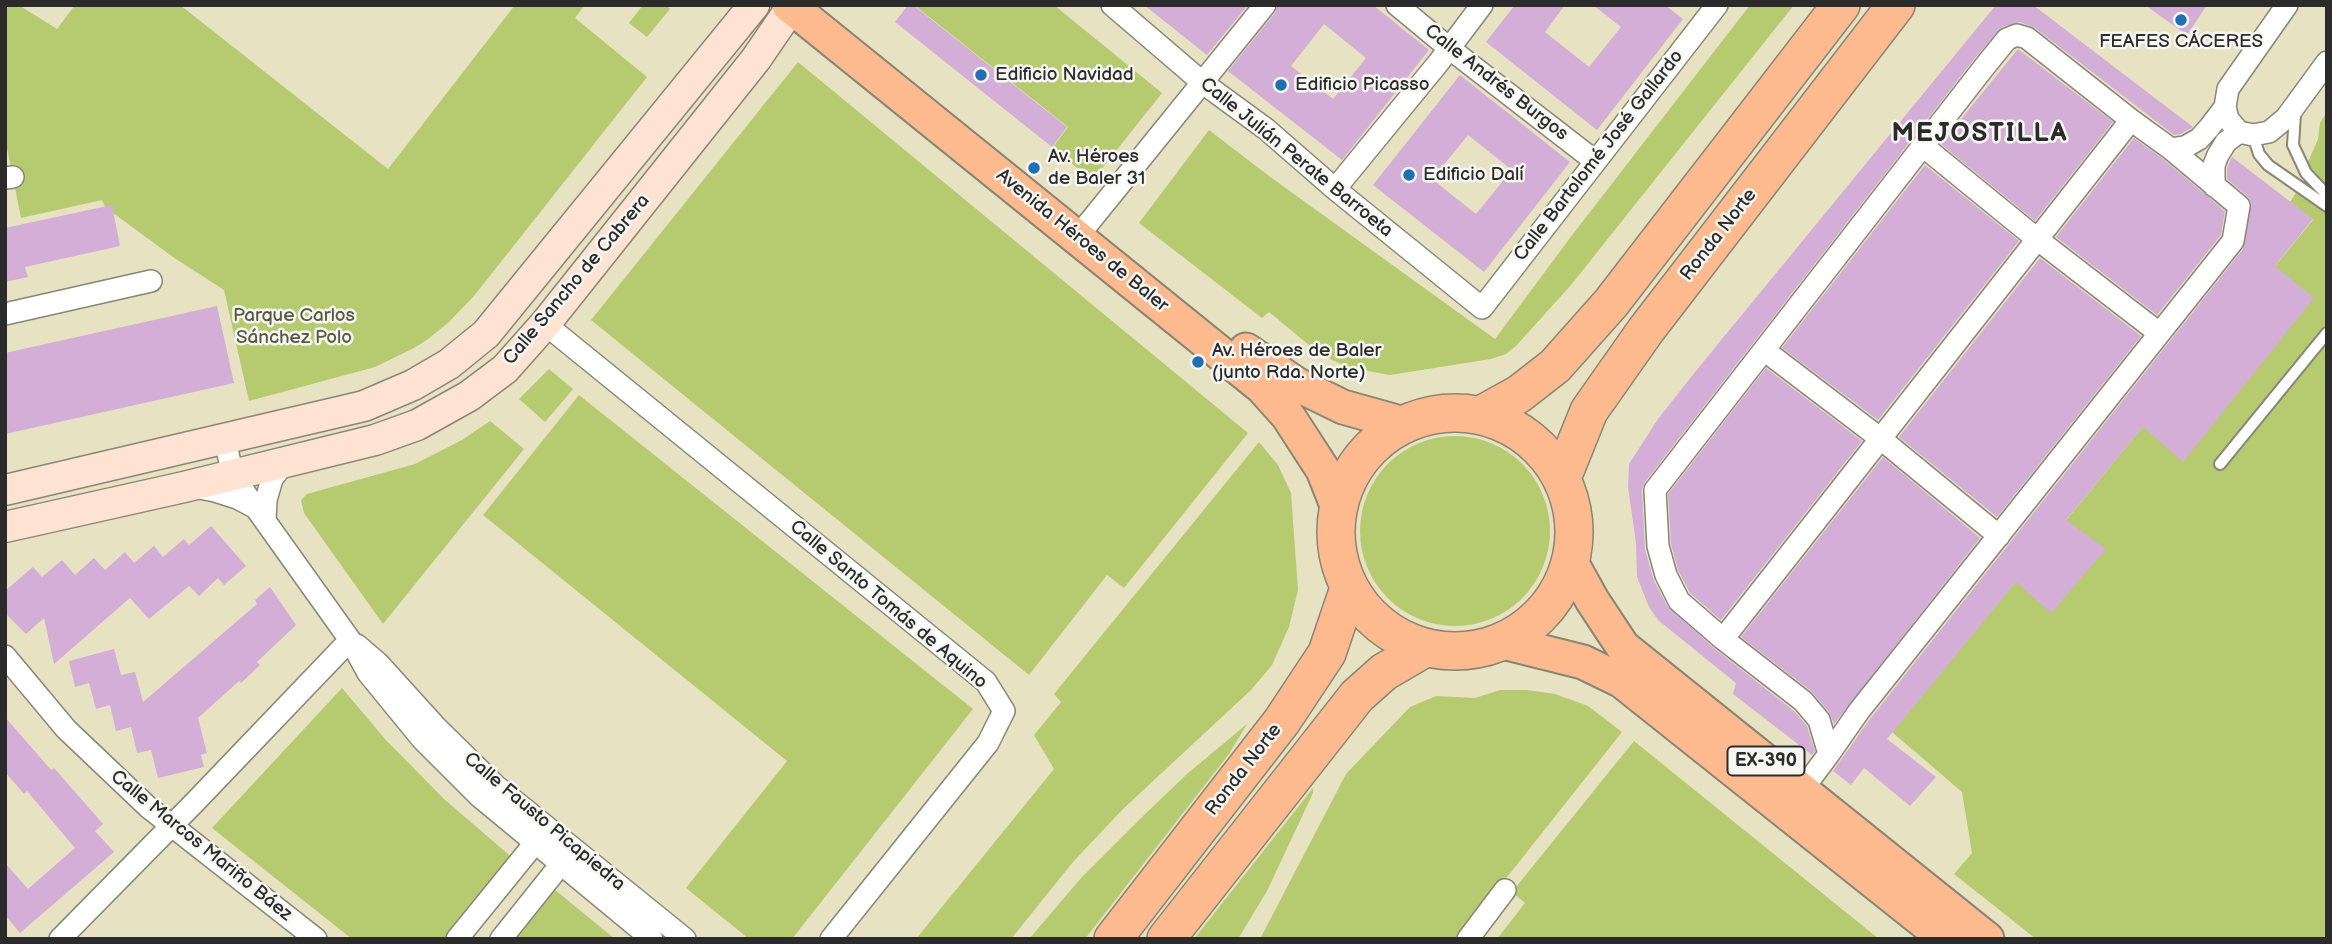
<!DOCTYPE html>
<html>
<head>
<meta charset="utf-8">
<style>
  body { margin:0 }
  #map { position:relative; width:2332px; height:944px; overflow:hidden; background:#e7e2c2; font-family:"Balsamiq Sans",sans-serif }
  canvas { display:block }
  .frame { position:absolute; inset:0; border:7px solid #2b2b2b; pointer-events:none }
</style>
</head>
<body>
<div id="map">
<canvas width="2332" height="944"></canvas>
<div class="frame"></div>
</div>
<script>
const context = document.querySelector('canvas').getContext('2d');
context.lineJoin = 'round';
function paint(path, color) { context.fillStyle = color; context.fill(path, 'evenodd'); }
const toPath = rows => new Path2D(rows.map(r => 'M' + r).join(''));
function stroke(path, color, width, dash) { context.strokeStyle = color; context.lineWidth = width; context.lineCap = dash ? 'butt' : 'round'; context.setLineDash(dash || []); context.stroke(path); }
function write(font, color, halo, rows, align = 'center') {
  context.font = font + ' "Balsamiq Sans",sans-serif'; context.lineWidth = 5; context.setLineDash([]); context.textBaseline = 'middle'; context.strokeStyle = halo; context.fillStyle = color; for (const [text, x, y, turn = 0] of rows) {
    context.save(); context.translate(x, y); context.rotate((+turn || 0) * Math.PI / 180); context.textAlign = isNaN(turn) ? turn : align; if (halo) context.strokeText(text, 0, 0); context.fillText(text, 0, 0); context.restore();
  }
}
const green = toPath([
  [75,5,180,5,388,169,515,5,585,5,575,18,647,77,474,296,448,323,428,339,414,348,375,367,249,401,224,290,173,257,105,207,102,200,21,218,5,138,5,6,22,7,57,29],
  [643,5,666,5,670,9,647,37,629,23],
  [914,5,1054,5,1162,93,1092,181,1053,147,1068,127],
  [1750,5,1794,5,1571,285,1516,346,1506,354,1491,359,1390,375,1350,368,1332,360,1309,345,1269,312,1262,318,1139,223,1209,130,1269,176,1495,339,1573,234],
  [798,62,1248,433,1124,588,1107,575,1029,675,591,320],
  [2327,112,2327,939,2036,939,1954,874,1972,853,1962,792,1892,732,2313,220,2290,202,2304,180,2308,162,2318,139,2320,123],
  [549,369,573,389,545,422,519,399],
  [579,395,973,709,792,939,749,939,686,888,787,761,483,515],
  [490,421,524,449,383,624,304,513,301,500,307,494,415,464,462,440],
  '1360 531a95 95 0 1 1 190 0a95 95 0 1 1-190 0Z',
  [1259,442,1278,465,1291,493,1298,590,1289,627,1272,665,1251,690,1124,808,1073,862,1011,939,916,939,1054,769,1034,735,1061,702,1054,694],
  [342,688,385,739,444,799,515,860,451,939,352,939,212,828],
  [1500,690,1527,690,1555,694,1588,706,1622,732,1458,939,1260,939,1346,774,1410,707,1436,696,1475,698],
  [1247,724,1229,754,1085,939,1029,939,1082,877,1140,819,1187,774],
  [1634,741,1879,939,1497,939,1525,903,1512,892],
  [1313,788,1313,793,1267,891,1238,939,1194,939],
  [549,885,615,939,506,939]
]);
const building = toPath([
  [908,5,913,5,1067,127,1052,147,895,22],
  [1144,5,1248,5,1207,55],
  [1278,5,1373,5,1429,50,1342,160,1228,71,1275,13],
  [1324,24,1366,58,1333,99,1291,66],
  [1515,5,1565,5,1545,32,1589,67,1621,27,1593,5,1665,5,1683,19,1597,130,1486,42],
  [1996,5,2033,5,2193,127,2181,134,2174,135,2035,28,2020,22,2002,27,1975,58,1645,482,1642,490,1645,549,1654,581,1668,607,1715,649,1794,711,1807,726,1815,751,1812,755,1733,694,1736,683,1658,620,1649,607,1637,577,1636,543,1628,487,1629,464,1658,419,1695,372],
  [2145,5,2207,5,2187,35],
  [2018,49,2113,122,2035,221,1941,144],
  [1460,75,1570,162,1484,272,1373,185],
  [1468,135,1512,170,1476,214,1432,179],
  [2134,138,2163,159,2225,211,2221,235,2157,315,2056,237],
  [2232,157,2313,219,2275,266,2314,298,2183,462,2143,427,2066,520,2106,549,2051,613,2016,582,1887,739,1936,777,1910,806,1864,768,1851,785,1833,771,1870,719,2243,249,2251,202,2247,196,2227,179,2227,168],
  [1925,165,2019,241,1878,420,1782,348],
  [112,205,120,246,25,267,28,277,5,282,5,228],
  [2040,258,2141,336,1997,517,1899,437],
  [217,306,234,383,5,434,5,353],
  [1766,368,1862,441,1721,620,1690,593,1678,570,1671,544,1668,494],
  [1883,457,1980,538,1834,724,1829,712,1811,691,1741,637],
  [211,526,246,566,224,585,218,578,199,596,189,586,149,619,130,598,54,664,44,618,26,634,5,613,5,591,33,567,42,577,62,560,75,575,94,558,105,570,125,552,134,563,154,546,163,557,184,539,189,545],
  [270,587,296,625,257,662,260,665,241,683,239,681,198,718,207,753,201,755,204,767,158,778,151,750,137,753,131,727,116,731,110,705,96,709,89,683,75,687,69,661,114,649,121,675,135,672,143,702,257,604,255,600],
  [5,717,51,770,54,768,103,824,95,831,114,852,20,933,5,915,5,863,28,889,75,848,27,791,24,794,5,772]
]);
const lane = toPath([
  [2295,114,2293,145,2306,173,2327,195],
  [2253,135,2259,154,2268,165,2327,206],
  [2220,464,2327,333]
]);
const street = toPath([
  [1112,5,1203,83,1266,129,1335,189,1482,308,1717,5],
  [1397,5,1449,48,1595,161],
  [2287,5,2228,89,2225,107,2228,119,2239,132,2253,135,2269,132,2286,118,2327,62],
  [1923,146,2037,239,2159,333],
  [2171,149,2185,147,2199,139,2209,128,2225,107],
  [5,178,13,177],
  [2214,186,2214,165,2218,155,2226,142,2239,132],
  [1335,189,1439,62,1482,5],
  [1087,225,1265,5],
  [5,314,151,281],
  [545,324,986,682,1004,711,988,743,831,939],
  [1764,350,1881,439,1999,536],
  [225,440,233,476,350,640,368,673,422,739,480,797,652,939],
  [194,487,215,491,237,498,256,508],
  [265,520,266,500,272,479,283,464],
  [1723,639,2131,120],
  [357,645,379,664,437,728,496,786,685,939],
  [5,656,66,729,148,807,316,939],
  [1802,790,1829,754,1859,711,2233,241,2239,206,2171,149,2131,120,2027,38,2017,35,2007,39,1985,66,1655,490,1658,546,1666,575,1679,601,1723,639,1803,701,1819,720,1829,754],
  [60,939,195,802,350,640],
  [457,939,535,843],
  [501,939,561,864],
  [1468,939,1505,890]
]);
const secondary = toPath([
  [5,490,364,406,413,385,449,364,486,334,754,5],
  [5,527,184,487,375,440,417,425,469,396,505,369,545,324,756,59,793,5]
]);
const primary = toPath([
  [789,5,1262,387,1288,416,1323,470,1338,508],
  [1246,350,1296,384,1343,407,1404,424],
  [1571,562,1592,600,1623,647,1987,939],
  [1503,642,1583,662,1622,681,1946,939]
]);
const highway = toPath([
  '1336 532a119 119 0 1 1 238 0a119 119 0 1 1-238 0Z',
  [1481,415,1519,394,1555,366,1611,303,1841,5],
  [1562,478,1589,411,1646,330,1896,5],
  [1113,939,1282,721,1327,653,1349,588],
  [1166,939,1357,696,1384,672,1425,648]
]);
const markers = [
  [2181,20,7,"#1f6fb2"],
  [981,75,7,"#1f6fb2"],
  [1281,85,7,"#1f6fb2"],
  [1034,168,7,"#1f6fb2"],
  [1409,175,7,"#1f6fb2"],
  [1198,362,7,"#1f6fb2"]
];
const shields = [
  [1766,761,77]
];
const shieldNames = [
  ["EX-390",1766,761]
];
const poiNames = [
  ["FEAFES CÁCERES",2181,42,"center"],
  ["Edificio Navidad",995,75],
  ["Edificio Picasso",1295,85],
  ["Av. Héroes",1048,157],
  ["de Baler 31",1048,179],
  ["Edificio Dalí",1423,175],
  ["Av. Héroes de Baler",1212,351],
  ["(junto Rda. Norte)",1212,373]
];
const streetNames = [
  ["Calle Andrés Burgos",1496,83,38],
  ["Calle Bartolomé José Gallardo",1599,156,-52],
  ["Calle Julián Perate Barroeta",1296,158,39],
  ["Ronda Norte",1719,235,-52],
  ["Avenida Héroes de Baler",1082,241,39],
  ["Calle Sancho de Cabrera",577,280,-50],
  ["Calle Santo Tomás de Aquino",888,605,40],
  ["Ronda Norte",1244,770,-52],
  ["Calle Fausto Picapiedra",544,822,40],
  ["Calle Marcos Mariño Báez",201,846,39]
];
const parkNames = [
  ["Parque Carlos",294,316],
  ["Sánchez Polo",294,338]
];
const districtNames = [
  ["MEJOSTILLA",1980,134]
];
paint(green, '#b6cb6f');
paint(building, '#d3aed6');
stroke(lane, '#898676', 14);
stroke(street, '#898676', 24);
stroke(secondary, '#898676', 33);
stroke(primary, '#898676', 37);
stroke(highway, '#898676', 40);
stroke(lane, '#fff', 10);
stroke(street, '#fff', 21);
stroke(secondary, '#fee3d2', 30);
stroke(primary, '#fcba8e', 33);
stroke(highway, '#fcba8e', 37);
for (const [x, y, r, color] of markers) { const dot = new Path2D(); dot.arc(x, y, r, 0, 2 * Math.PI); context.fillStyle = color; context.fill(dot); stroke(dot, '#f6f6f2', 2.5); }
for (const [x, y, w] of shields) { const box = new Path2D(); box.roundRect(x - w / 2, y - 14.5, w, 29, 5); context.fillStyle = '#f6f6f2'; context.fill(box); stroke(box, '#2b2b2b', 2); }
write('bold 18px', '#2b2b2b', null, shieldNames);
write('19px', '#2b2b2b', '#f6f6f2', poiNames, 'left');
write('19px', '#2b2b2b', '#f6f6f2', streetNames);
write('19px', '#555b3f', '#f6f6f2', parkNames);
context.letterSpacing = '2px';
write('bold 26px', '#2b2b2b', '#f6f6f2', districtNames);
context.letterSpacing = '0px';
</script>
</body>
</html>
